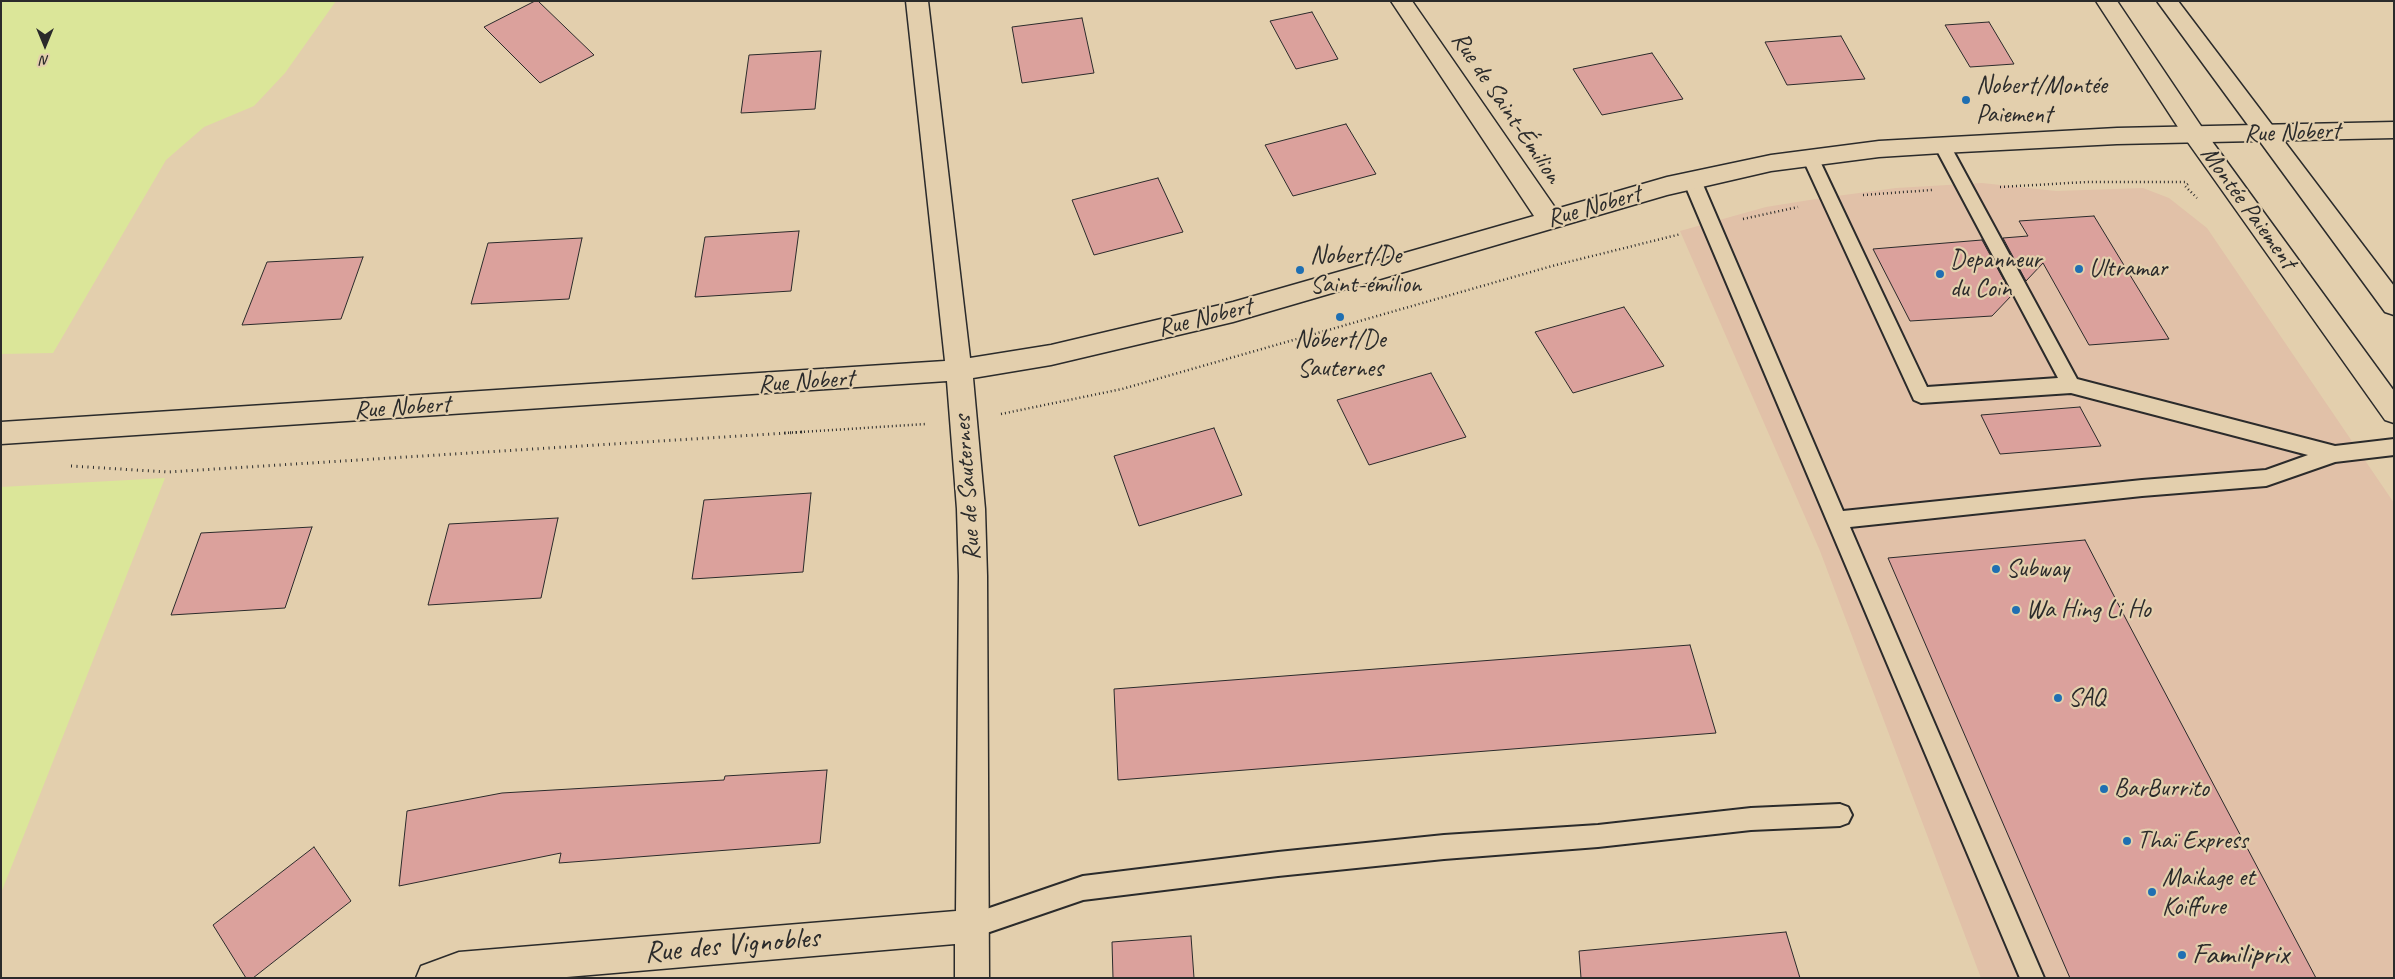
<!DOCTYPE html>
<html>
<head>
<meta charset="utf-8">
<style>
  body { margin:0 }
  #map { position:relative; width:2395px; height:979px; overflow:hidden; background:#e3cfad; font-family:Caveat,sans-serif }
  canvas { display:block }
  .frame { position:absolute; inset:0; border:2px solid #2b2b2b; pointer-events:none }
  .north { position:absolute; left:20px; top:20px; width:50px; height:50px; -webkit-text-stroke:4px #e3cfad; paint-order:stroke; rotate:180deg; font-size:14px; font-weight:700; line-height:20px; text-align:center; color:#2b2b2b }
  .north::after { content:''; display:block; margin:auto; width:18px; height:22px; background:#2b2b2b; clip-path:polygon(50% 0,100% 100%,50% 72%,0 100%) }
</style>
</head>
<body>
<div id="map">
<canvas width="2395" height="979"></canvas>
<div class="frame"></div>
<div class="north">N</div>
</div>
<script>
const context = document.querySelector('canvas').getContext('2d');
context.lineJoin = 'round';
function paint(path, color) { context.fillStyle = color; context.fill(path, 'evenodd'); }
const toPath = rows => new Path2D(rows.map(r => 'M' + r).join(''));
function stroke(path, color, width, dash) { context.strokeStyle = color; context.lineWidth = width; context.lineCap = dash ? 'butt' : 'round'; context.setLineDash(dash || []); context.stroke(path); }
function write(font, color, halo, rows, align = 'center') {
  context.font = font + ' Caveat,sans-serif'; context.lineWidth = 4.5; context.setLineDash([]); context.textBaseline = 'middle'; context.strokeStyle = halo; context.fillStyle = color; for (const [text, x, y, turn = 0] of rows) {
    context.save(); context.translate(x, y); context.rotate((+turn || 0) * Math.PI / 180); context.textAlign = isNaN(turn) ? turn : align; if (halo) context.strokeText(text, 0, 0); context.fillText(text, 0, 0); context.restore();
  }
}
const built = toPath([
  [1982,183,2056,191,2143,188,2169,198,2207,228,2394,503,2394,978,1981,978,1820,551,1680,231,1766,207,1822,198,1896,188]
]);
const green = toPath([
  [1,1,336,1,285,73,254,106,204,127,166,160,53,353,1,354],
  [165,478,1,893,1,487]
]);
const building = toPath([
  [535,1,538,1,594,55,540,83,484,27,535,1],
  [1312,12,1338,59,1296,69,1270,21,1312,12],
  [1082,18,1094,73,1022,83,1012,27,1082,18],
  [1989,22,2014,64,1970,67,1945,25,1989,22],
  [1841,36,1865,79,1787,85,1765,42,1841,36],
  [821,51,815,109,741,113,749,55,821,51],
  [1652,53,1683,99,1602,115,1573,69,1652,53],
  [1346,124,1376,174,1293,196,1265,145,1346,124],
  [1158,178,1183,232,1094,255,1072,200,1158,178],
  [2094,216,2169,339,2089,345,2043,263,2026,281,2003,238,2028,236,2019,221,2094,216],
  [799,231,791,291,695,297,705,237,799,231],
  [582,238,569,299,471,304,488,243,582,238],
  [1982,240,2012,295,1992,316,1910,321,1873,249,1982,240],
  [363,257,341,319,242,325,267,262,363,257],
  [1624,307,1664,366,1573,393,1535,332,1624,307],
  [1431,373,1466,437,1369,465,1337,400,1431,373],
  [2080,407,2101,446,2000,454,1981,415,2080,407],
  [1214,428,1242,495,1139,526,1114,456,1214,428],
  [811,493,803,572,692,579,704,500,811,493],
  [558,518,541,598,428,605,449,524,558,518],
  [312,527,285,608,171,615,201,533,312,527],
  [2085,540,2127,621,2316,978,2070,978,1888,558,2085,540],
  [1690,645,1716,733,1118,780,1114,689,1690,645],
  [827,770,820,843,559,863,561,853,399,886,407,811,502,793,724,780,725,776,827,770],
  [314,847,351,901,253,978,246,978,213,925,314,847],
  [1786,932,1800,978,1581,978,1579,951,1786,932],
  [1191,936,1194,978,1113,978,1112,942,1191,936]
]);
const pathFar1 = toPath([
  [2188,184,2185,186,2197,198],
  [2000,187,2087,182,2187,182],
  [1863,195,1932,190],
  [1743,219,1798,207],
  [1001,414,1122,389,1552,266,1681,234],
  [784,433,926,424]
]);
const path = toPath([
  [71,466,168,472,803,432]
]);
const lane = toPath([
  [1942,139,1948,141,1950,145,2077,379,2335,446,2394,439,2394,455,2335,462,2266,486,2142,496,1850,527,2044,978,2020,978,1683,180,1686,176,1692,174,1698,176,1701,180,1843,511,2142,480,2266,470,2308,455,2071,393,1921,403,1914,400,1802,157,1804,153,1810,151,1816,153,1818,157,1927,387,2058,378,1934,145,1936,141,1942,139],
  [1840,804,1848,807,1852,815,1848,823,1840,826,1751,830,1598,847,1444,859,1278,876,1083,900,972,938,963,935,960,926,963,917,972,914,1083,876,1278,852,1444,835,1598,825,1751,808,1840,804]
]);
const street = toPath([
  [906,1,928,1,970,358,1051,345,1233,302,1534,216,1391,1,1412,1,1556,209,1667,177,1771,155,1879,141,2117,128,2394,122,2394,138,2117,144,1942,153,1879,157,1771,171,1667,195,1233,322,1051,365,973,378,985,509,987,576,989,978,955,978,955,944,555,978,416,978,421,966,459,952,956,911,959,576,957,509,947,381,1,444,1,422,945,361,906,1]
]);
const secondary = toPath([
  [2096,1,2117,1,2203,129,2394,391,2394,423,2385,420,2187,141,2096,1],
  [2157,1,2178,1,2394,286,2394,315,2385,312,2157,1]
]);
const markers = [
  [1966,100,5,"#1f6fb2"],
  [2079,269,5,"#1f6fb2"],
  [1300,270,5,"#1f6fb2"],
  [1940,274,5,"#1f6fb2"],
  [1340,317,5,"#1f6fb2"],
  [1996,569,5,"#1f6fb2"],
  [2016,610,5,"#1f6fb2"],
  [2058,698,5,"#1f6fb2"],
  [2104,789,5,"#1f6fb2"],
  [2127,841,5,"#1f6fb2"],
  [2152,892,5,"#1f6fb2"],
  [2182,955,5,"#1f6fb2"]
];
const poiNames = [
  ["Nobert/Montée",1976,86],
  ["Paiement",1976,115],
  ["Nobert/De",1310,256],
  ["Saint-émilion",1310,285],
  ["Depanneur",1950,260],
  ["du Coin",1950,289],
  ["Ultramar",2089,269],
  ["Nobert/De",1340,340,"center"],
  ["Sauternes",1340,369,"center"],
  ["Subway",2006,569],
  ["Wa Hing Li Ho",2026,610],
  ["SAQ",2068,698],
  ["BarBurrito",2114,789],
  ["Thaï Express",2137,841],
  ["Maikage et",2162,878],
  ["Koiffure",2162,907]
];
const streetNames = [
  ["Rue de Saint-Émilion",1506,108,56],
  ["Rue Nobert",2292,133,-2],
  ["Rue Nobert",1594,207,-16],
  ["Montée Paiement",2248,208,54],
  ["Rue Nobert",1205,318,-14],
  ["Rue Nobert",806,382,-4],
  ["Rue Nobert",402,408,-4],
  ["Rue de Sauternes",968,488,-94]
];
const nearStreetnames = [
  ["Rue des Vignobles",732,946,-5]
];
const nearPoinames = [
  ["Familiprix",2192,955]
];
paint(built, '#e1c1a8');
paint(green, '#dbe699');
paint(building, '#dba19c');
stroke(building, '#2b2b2b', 1);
stroke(lane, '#2b2b2b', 4);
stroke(street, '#2b2b2b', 3);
stroke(secondary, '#2b2b2b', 3);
stroke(pathFar1, '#2b2b2b', 2.5, [1, 3]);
stroke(path, '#2b2b2b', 3, [1, 4.5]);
paint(lane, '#e3cfad');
paint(street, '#e3cfad');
paint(secondary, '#e3cfad');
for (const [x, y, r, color] of markers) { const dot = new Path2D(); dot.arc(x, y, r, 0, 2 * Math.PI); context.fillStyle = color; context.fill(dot); stroke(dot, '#e3cfad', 2); }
write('25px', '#2b2b2b', '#e3cfad', poiNames, 'left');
write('25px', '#2b2b2b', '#e3cfad', streetNames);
write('30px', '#2b2b2b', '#e3cfad', nearStreetnames);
write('30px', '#2b2b2b', '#e3cfad', nearPoinames, 'left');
</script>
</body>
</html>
